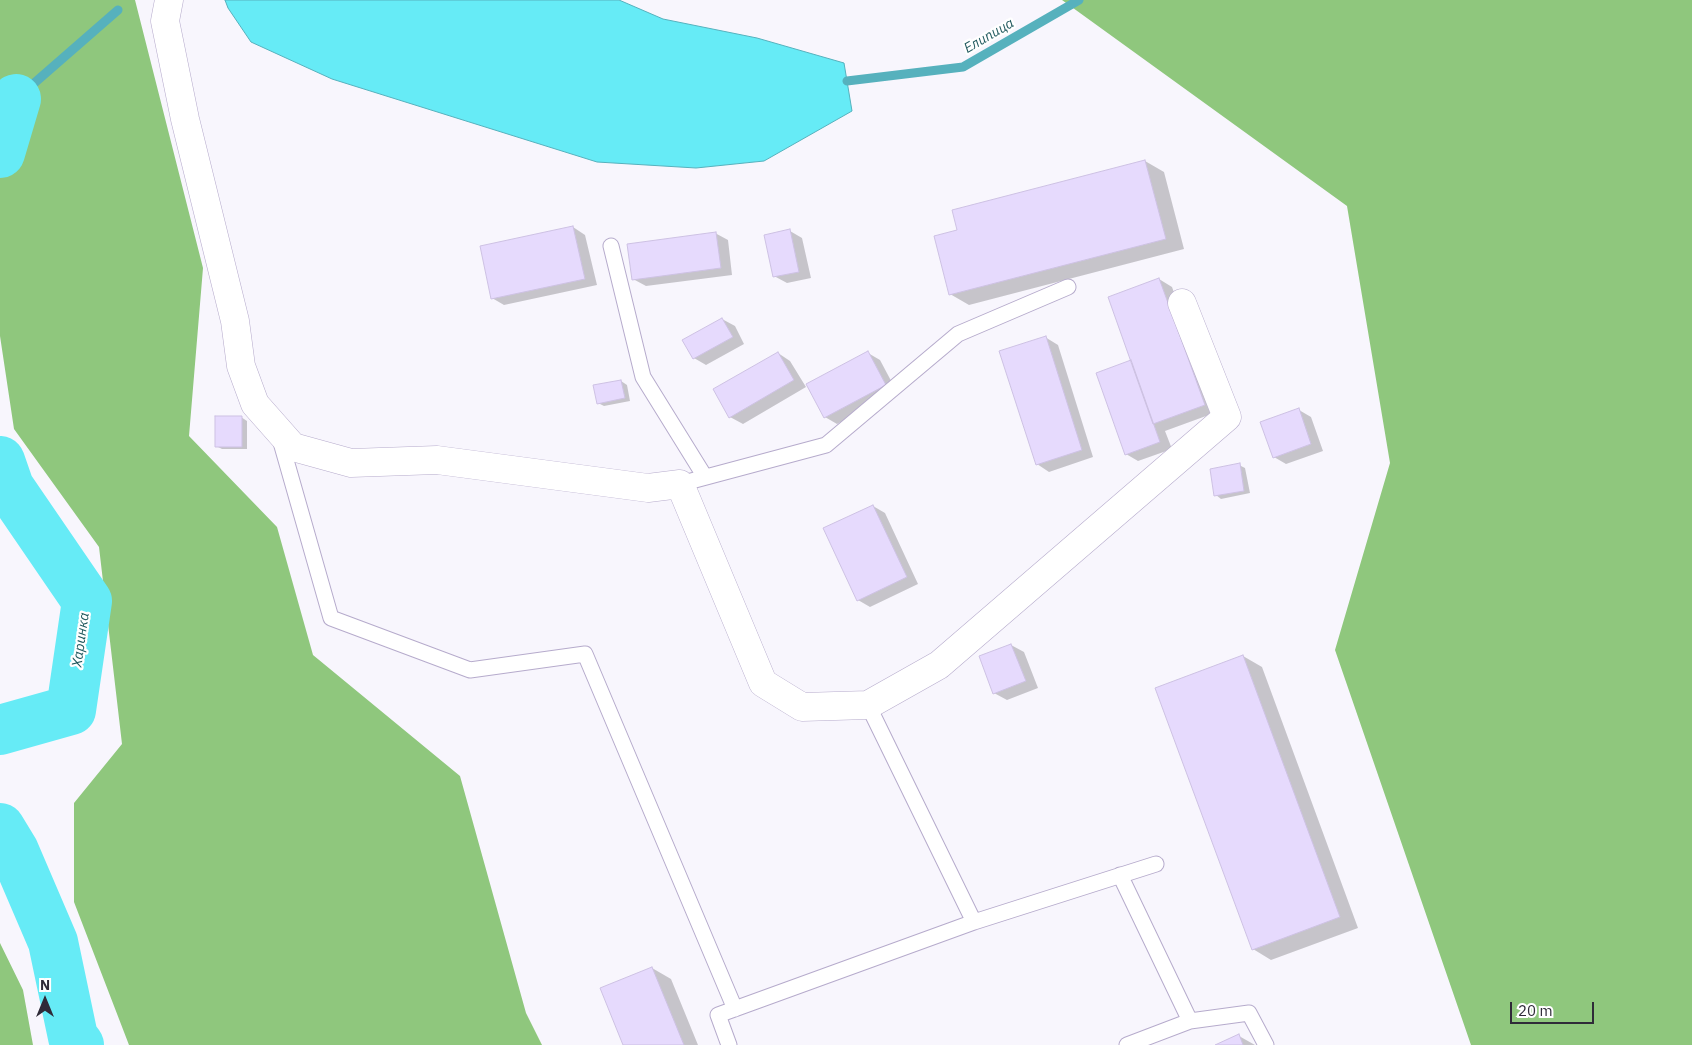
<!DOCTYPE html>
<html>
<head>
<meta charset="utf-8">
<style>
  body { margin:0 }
  #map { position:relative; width:1692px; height:1045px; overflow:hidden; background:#f8f6fd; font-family:"IBM Plex Sans",sans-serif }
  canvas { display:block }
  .north { position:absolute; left:20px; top:975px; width:50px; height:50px; -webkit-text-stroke:4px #fff; paint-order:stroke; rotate:0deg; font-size:14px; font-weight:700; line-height:20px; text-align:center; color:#2f2b38 }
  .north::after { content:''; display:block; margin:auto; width:18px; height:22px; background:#2f2b38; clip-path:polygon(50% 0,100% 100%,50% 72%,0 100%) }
  .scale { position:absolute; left:1510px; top:1002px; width:84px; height:22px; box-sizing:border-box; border:2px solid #2f2b38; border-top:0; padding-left:6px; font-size:15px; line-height:18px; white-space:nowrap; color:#2f2b38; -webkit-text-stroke:4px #fff; paint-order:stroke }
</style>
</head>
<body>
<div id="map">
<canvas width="1692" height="1045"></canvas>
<div class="north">N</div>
<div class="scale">20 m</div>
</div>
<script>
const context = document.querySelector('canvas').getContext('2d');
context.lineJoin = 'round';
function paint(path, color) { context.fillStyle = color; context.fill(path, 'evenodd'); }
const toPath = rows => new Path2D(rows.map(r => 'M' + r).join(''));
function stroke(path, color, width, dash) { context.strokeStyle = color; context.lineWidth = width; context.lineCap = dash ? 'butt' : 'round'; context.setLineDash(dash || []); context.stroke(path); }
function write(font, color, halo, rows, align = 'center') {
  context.font = font + ' "IBM Plex Sans",sans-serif'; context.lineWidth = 4.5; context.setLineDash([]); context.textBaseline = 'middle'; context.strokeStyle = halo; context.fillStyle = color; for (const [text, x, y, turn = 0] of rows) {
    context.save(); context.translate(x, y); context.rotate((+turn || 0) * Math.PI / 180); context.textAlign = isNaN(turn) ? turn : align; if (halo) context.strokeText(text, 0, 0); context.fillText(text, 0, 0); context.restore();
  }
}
const forest = toPath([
  [0,0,135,0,203,268,189,436,277,527,313,655,460,776,526,1013,542,1045,129,1045,74,902,74,803,122,744,99,547,14,429,0,336],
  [1062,0,1692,0,1692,1045,1471,1045,1335,650,1390,463,1347,206],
  [0,943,23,990,33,1045,0,1045]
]);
const water = toPath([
  [225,0,619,0,663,19,757,38,844,63,852,111,764,161,696,168,597,162,332,79,251,42,228,8,225,0]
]);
const shadow = toPath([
  [1145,161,1164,172,1184,249,969,305,950,294,959,231],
  [573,227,585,235,597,285,504,305,492,298],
  [790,231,802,238,811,278,787,283,774,276],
  [715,233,728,240,732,275,646,286,633,279],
  [1159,279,1172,287,1217,412,1165,431,1172,449,1138,461,1126,454,1132,361],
  [722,319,735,326,744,344,706,365,694,358],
  [1045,337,1058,345,1093,457,1049,472,1037,464],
  [778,353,790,361,806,387,743,424,730,417],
  [868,353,880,360,897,392,837,424,825,417],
  [621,381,627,385,630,401,604,406,598,403],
  [1299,410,1311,417,1323,451,1286,464,1274,457],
  [241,417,247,421,247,449,222,449,216,446],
  [1239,465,1245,468,1250,493,1221,499,1216,495],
  [873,506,885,513,918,584,870,607,858,600],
  [1011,645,1024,652,1038,688,1007,700,994,693],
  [1243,656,1262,667,1358,928,1271,960,1253,949],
  [652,968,671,979,698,1045,624,1045],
  [1239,1036,1255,1045,1218,1045]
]);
const stream = toPath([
  [847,81,963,67,1079,0],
  [0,85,16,99,118,10]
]);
const river = toPath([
  [0,153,16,99],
  [0,461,9,487,87,601,71,710,0,730],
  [0,828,14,851,53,942,73,1037,79,1045]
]);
const building = toPath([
  [1145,160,1166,239,949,295,934,236,957,230,952,210,1145,160],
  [573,226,585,279,491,299,480,246,573,226],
  [790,229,799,272,773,277,764,235,790,229],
  [716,232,721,268,632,280,627,244,716,232],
  [1159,278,1205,405,1153,424,1108,297,1159,278],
  [722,318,733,337,693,359,682,340,722,318],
  [1046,336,1082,450,1036,465,999,351,1046,336],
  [868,351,886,385,824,418,806,384,868,351],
  [778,352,794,380,729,418,713,389,778,352],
  [1131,360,1160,442,1125,455,1096,373,1131,360],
  [621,380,625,398,597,404,593,385,621,380],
  [1299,408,1311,444,1273,458,1260,422,1299,408],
  [215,416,242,416,242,447,215,447,215,416],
  [1240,463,1244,491,1214,496,1210,469,1240,463],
  [873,505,907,577,857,601,823,528,873,505],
  [1011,644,1026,681,993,694,979,656,1011,644],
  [1243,655,1340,917,1252,950,1155,688,1243,655],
  [652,967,684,1045,623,1045,600,988,652,967],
  [1239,1034,1243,1045,1215,1045,1239,1034]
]);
const service = toPath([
  [611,246,643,377,705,477],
  [280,439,331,618,470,670,585,654,735,1009],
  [680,484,826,445,958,334,1068,287],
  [868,705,974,922,1156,864],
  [1120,875,1190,1021,1127,1045],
  [1190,1021,1249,1013,1266,1045],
  [729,1045,718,1015,974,922]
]);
const minor = toPath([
  [169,0,165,21,185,119,235,321,241,366,255,404,293,447,351,463,437,460,648,488,680,484,763,683,802,707,868,705,939,665,1227,417,1182,303]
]);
const waterNames = [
  ["Елипица",989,36,-30],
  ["Харинка",81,640,-82]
];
paint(forest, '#8fc77d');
paint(water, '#66ebf6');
stroke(water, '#56b1bd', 1);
paint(shadow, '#0003');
stroke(stream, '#56b1bd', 9);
stroke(river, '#66ebf6', 50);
paint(building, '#e6dafd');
stroke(building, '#cdc1e3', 1);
stroke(service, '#b6abcc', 17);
stroke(minor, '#b6abcc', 29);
stroke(service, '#fff', 15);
stroke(minor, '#fff', 28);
write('italic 14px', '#225a5f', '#fff', waterNames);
</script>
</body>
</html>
